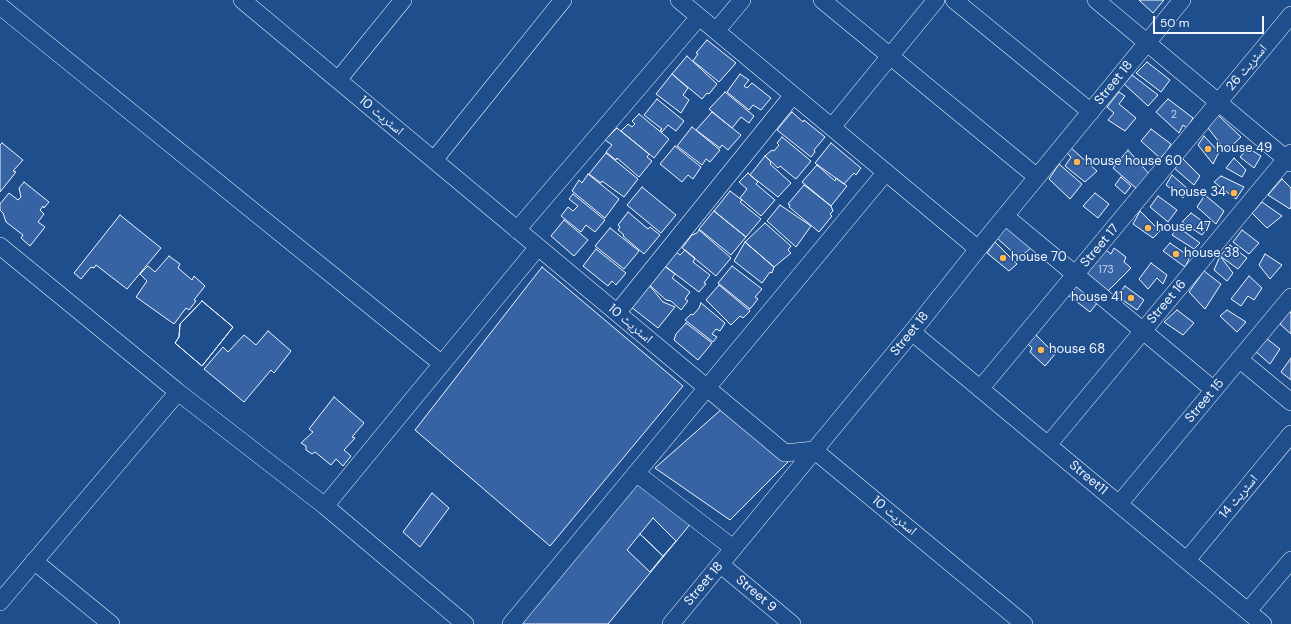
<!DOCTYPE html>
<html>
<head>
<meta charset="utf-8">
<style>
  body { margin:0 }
  #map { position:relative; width:1291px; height:624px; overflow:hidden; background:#1f4e8c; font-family:"DM Sans",sans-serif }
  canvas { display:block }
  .scale { position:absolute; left:1153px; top:16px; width:111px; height:18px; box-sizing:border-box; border:2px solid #f2f6ff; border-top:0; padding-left:5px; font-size:12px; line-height:14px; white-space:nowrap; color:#f2f6ff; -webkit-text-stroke:3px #1f4e8c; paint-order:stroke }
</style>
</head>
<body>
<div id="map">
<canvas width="1291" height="624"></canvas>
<div class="scale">50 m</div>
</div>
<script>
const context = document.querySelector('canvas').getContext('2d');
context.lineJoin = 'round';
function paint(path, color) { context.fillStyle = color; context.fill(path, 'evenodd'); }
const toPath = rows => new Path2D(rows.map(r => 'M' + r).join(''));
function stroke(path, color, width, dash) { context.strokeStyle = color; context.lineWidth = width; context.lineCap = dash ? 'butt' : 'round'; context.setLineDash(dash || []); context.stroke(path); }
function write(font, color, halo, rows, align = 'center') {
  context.font = font + ' "DM Sans","Noto Naskh Arabic",sans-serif'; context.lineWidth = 3; context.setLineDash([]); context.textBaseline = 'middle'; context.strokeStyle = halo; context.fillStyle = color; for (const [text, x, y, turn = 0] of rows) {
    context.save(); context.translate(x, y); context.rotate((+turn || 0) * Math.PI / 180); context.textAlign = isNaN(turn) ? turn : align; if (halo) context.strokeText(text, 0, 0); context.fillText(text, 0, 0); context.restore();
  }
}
const building = toPath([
  [1139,0,1164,0,1153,13,1139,0],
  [707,40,736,63,719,82,693,61,698,54,696,53,707,40],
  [687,56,717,84,709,94,707,93,702,99,672,74,687,56],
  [1147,62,1170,80,1161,92,1136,73,1147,62],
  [672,74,688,88,683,95,689,100,681,113,656,94,672,74],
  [740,74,749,80,744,86,747,88,752,83,771,98,761,110,753,105,749,110,727,92,740,74],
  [1132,75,1158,95,1148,106,1124,84,1132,75],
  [725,92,754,116,749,123,741,117,732,128,709,109,725,92],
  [1119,92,1125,96,1119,104,1136,118,1125,131,1108,120,1114,113,1107,107,1119,92],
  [657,99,684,121,676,131,668,125,662,132,660,130,662,129,644,115,657,99],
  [1168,99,1193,118,1187,128,1183,125,1179,133,1156,112,1168,99],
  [712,112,741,135,728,150,722,145,720,148,696,130,712,112],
  [792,112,803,122,804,120,825,137,814,150,815,152,811,157,777,130,792,112],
  [639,114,669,139,654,158,621,131,628,124,632,127,635,124,632,121,639,114],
  [1218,115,1241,137,1226,151,1208,128,1218,115],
  [692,127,720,150,710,162,706,159,702,165,677,146,692,127],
  [617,128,649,154,647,157,652,161,639,177,617,158,616,160,606,152,612,145,605,140,617,128],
  [1151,129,1171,144,1167,151,1160,158,1141,141,1151,129],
  [1204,136,1219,152,1213,164,1198,145,1204,136],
  [782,137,811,161,796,179,780,166,778,168,765,156,772,150,774,151,779,145,777,143,782,137],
  [2,143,23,160,13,171,16,172,0,192,0,145,2,143],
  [831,143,861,168,856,175,854,173,844,184,815,163,831,143],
  [675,146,701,167,693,179,688,175,682,182,660,164,675,146],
  [1071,148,1097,171,1085,182,1065,166,1071,157,1067,153,1071,148],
  [1248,148,1261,156,1254,168,1240,157,1248,148],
  [1128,150,1150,175,1137,189,1113,168,1128,150],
  [606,153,638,179,624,197,602,181,601,183,589,174,606,153],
  [765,156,771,162,770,164,791,183,778,197,750,175,765,156],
  [1234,158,1246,170,1242,177,1226,168,1234,158],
  [1183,159,1200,176,1194,185,1174,168,1183,159],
  [1059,164,1082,184,1070,199,1049,179,1059,164],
  [817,165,835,181,836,178,847,186,831,206,802,182,817,165],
  [748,173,758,182,756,184,775,200,761,216,740,198,747,189,739,182,748,173],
  [588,174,619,199,605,218,572,191,579,180,582,183,588,174],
  [1172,175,1188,189,1183,198,1166,185,1172,175],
  [1221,176,1244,187,1236,199,1214,182,1221,176],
  [1121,177,1131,186,1125,194,1115,185,1121,177],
  [1282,179,1291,188,1291,207,1290,209,1268,195,1282,179],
  [24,182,49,202,44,208,43,206,40,210,44,214,38,222,45,227,30,246,21,238,23,235,6,222,3,213,0,210,0,204,9,193,18,200,21,197,19,188,24,182],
  [804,185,831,206,833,211,830,214,832,216,819,232,789,207,790,205,788,204,804,185],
  [642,187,676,215,661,233,627,205,642,187],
  [730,191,742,200,740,202,761,219,746,237,714,211,730,191],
  [1095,193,1109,204,1098,218,1083,206,1095,193],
  [573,194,605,220,595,232,586,225,581,232,561,216,568,207,573,211,578,206,569,199,573,194],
  [1205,195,1224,211,1216,224,1197,207,1205,195],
  [1158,196,1177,210,1168,222,1150,207,1158,196],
  [1262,202,1282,216,1267,228,1252,213,1262,202],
  [780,205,811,226,796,247,767,221,780,205],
  [714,211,746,237,731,255,699,229,714,211],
  [1140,211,1160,231,1153,238,1133,224,1140,211],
  [628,212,648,229,650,227,660,235,644,254,623,236,624,235,618,230,620,227,618,225,628,212],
  [1191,213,1209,226,1202,235,1182,222,1191,213],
  [120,215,161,248,127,289,96,265,94,268,91,267,81,279,74,273,120,215],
  [564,220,588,240,574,256,551,236,564,220],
  [765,223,791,246,788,250,791,253,774,267,745,242,765,223],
  [1006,226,1032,247,1019,258,997,238,1006,226],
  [1178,227,1200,243,1194,249,1172,235,1178,227],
  [610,228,639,251,624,269,595,246,610,228],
  [699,230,731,258,716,276,682,248,692,235,697,233,699,230],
  [1242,230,1259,243,1249,254,1233,242,1242,230],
  [745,242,774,267,772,273,770,272,762,283,734,261,745,242],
  [995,242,1017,264,1009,271,987,253,995,242],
  [1170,243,1190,257,1185,267,1163,251,1170,243],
  [1230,245,1247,258,1238,269,1220,256,1230,245],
  [1103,248,1111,254,1114,248,1126,257,1124,262,1131,268,1105,294,1081,273,1103,248],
  [596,249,626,273,616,285,612,281,608,286,583,266,596,249],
  [685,250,695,258,693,262,710,275,704,283,706,284,699,292,665,266,676,252,680,255,685,250],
  [1265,254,1282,265,1270,279,1259,265,1265,254],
  [169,256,180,264,178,268,192,280,194,276,205,286,194,300,196,301,189,310,186,308,174,324,136,297,147,281,140,274,148,266,155,272,169,256],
  [1220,256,1233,273,1227,281,1214,270,1220,256],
  [1151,263,1167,275,1163,284,1157,278,1148,289,1139,279,1151,263],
  [663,265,675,274,672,278,690,292,685,299,688,301,681,310,671,301,666,300,645,281,663,265],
  [732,266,762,289,755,297,758,299,750,309,718,283,732,266],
  [542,267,683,386,550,546,415,430,542,267],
  [1204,271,1221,284,1205,309,1189,292,1204,271],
  [1249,276,1262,288,1254,300,1248,296,1241,306,1231,299,1249,276],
  [1077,282,1098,302,1090,312,1068,295,1077,282],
  [649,285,663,302,675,307,658,328,626,303,649,285],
  [719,285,750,311,743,318,740,316,731,325,706,300,719,285],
  [1125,286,1144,300,1137,310,1117,296,1125,286],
  [202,301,233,327,202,366,175,343,179,337,180,324,202,301],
  [202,301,233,327,202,366,175,343,179,337,180,324,202,301],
  [701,303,725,323,720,331,716,329,712,334,717,337,713,342,685,320,691,314,693,315,699,308,701,303],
  [1177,310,1194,323,1183,335,1164,322,1177,310],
  [1227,310,1246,322,1237,332,1220,316,1227,310],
  [1289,311,1291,313,1291,334,1280,324,1289,311],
  [686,323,712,343,698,360,674,340,676,334,686,323],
  [268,331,291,351,274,373,271,370,244,402,204,369,223,347,228,352,244,335,256,345,268,331],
  [1035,334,1055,354,1045,366,1030,352,1032,348,1028,344,1035,334],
  [1266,338,1280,349,1270,364,1254,350,1266,338],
  [1291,358,1291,380,1281,372,1291,358],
  [334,397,364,423,352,437,355,438,344,450,351,456,343,466,336,459,331,465,315,452,312,454,306,450,306,446,301,443,313,432,309,429,334,397],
  [723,408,788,462,730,520,655,468,723,408],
  [638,480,692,522,608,624,518,624,638,480],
  [432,493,449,508,420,547,403,532,432,493],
  [653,518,676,541,663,556,640,534,653,518],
  [640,534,663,556,650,572,627,550,640,534]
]);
const minor = toPath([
  [242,0,785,453,814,450,1024,624],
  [679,0,978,249],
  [822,0,1037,177],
  [954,0,1091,112],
  [1096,0,1291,163],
  [0,6,442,364],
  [716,31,742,0],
  [338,80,403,0],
  [832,127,936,0],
  [434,160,563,0],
  [1005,216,1214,390],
  [517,230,699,17],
  [0,246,178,392,325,506,465,624],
  [617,313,793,95],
  [912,332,1263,624],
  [1239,359,1291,402],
  [980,389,1291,15],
  [1048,445,1291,153],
  [636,473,733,548],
  [1119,504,1291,297],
  [325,506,538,247],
  [1187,560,1291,434],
  [34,561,111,624],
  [720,564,792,624],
  [0,602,178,392],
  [1248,611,1291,560],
  [511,624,886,172],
  [671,624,912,332,978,249,1182,0]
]);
const markers = [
  [1208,149,4,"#ffb74d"],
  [1077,162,4,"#ffb74d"],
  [1234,193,4,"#ffb74d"],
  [1148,228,4,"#ffb74d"],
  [1176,254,4,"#ffb74d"],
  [1003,258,4,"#ffb74d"],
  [1131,298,4,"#ffb74d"],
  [1041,350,4,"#ffb74d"]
];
const numberNames = [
  ["2",1174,115],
  ["173",1106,270]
];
const streetNames = [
  ["اسٹریٹ 26",1247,68,-50],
  ["Street 18",1114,83,-51],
  ["اسٹریٹ 10",381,116,40],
  ["Street 17",1100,246,-50],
  ["Street 16",1167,302,-50],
  ["اسٹریٹ 10",630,324,40],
  ["Street 18",910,334,-51],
  ["Street 15",1205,401,-50],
  ["Street11",1088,478,40],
  ["اسٹریٹ 14",1239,497,-50],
  ["اسٹریٹ 10",894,516,40],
  ["Street 18",704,584,-50],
  ["Street 9",756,594,40]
];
const poiNames = [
  ["house 49",1216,149],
  ["house house 60",1085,162],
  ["house 34",1226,193,"right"],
  ["house 47",1156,228],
  ["house 38",1184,254],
  ["house 70",1011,258],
  ["house 41",1123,298,"right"],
  ["house 68",1049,350]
];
paint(building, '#3563a3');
stroke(building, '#f2f6ff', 1);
stroke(minor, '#f2f6ff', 18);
stroke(minor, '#1f4e8c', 17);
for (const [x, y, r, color] of markers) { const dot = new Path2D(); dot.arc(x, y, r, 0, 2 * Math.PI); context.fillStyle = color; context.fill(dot); stroke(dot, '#1f4e8c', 1.5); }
write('11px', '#c3d1e8', null, numberNames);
write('13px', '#f2f6ff', '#1f4e8c', streetNames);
write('13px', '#f2f6ff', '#1f4e8c', poiNames, 'left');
</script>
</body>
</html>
